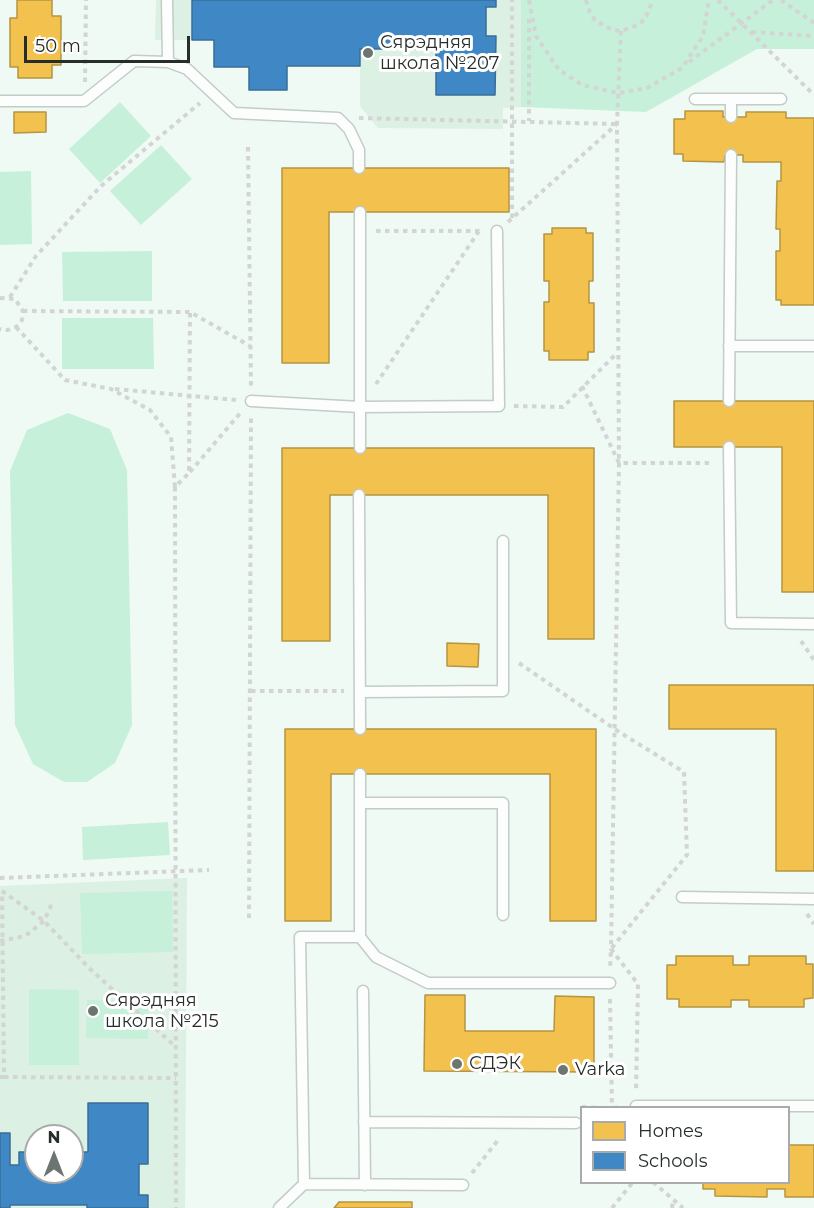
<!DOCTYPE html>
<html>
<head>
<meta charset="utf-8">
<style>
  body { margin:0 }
  #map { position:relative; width:814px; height:1208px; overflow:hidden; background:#eefaf3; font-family:Montserrat,sans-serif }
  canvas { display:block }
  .legend { position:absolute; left:580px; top:1106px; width:210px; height:78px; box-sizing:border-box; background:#fff; border:2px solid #a9abaa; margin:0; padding:8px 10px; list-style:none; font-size:18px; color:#272e2a }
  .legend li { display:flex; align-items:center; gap:12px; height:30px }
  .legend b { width:30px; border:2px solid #a9abaa }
  .north { position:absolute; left:24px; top:1124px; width:60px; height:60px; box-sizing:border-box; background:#fff; border:2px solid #a9abaa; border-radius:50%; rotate:0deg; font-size:16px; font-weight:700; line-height:24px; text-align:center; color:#272e2a }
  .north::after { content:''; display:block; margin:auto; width:21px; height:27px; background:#6d7570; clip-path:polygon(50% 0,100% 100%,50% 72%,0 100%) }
  .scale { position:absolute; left:24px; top:36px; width:166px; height:27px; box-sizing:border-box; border:3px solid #272e2a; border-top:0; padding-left:8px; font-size:18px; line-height:21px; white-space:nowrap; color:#272e2a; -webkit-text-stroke:4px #fff; paint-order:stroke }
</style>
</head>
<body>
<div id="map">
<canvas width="814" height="1208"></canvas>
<ul class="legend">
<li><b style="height:16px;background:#f2c14e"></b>Homes</li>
<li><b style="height:16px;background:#3f88c5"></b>Schools</li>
</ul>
<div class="north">N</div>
<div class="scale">50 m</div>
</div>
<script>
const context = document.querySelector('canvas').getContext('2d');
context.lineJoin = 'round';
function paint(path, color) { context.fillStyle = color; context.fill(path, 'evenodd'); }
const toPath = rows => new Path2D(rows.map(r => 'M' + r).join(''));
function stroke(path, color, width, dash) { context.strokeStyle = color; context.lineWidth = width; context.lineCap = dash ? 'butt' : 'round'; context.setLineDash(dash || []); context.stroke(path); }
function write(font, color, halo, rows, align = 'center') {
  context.font = font + ' Montserrat,sans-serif'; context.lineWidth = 6; context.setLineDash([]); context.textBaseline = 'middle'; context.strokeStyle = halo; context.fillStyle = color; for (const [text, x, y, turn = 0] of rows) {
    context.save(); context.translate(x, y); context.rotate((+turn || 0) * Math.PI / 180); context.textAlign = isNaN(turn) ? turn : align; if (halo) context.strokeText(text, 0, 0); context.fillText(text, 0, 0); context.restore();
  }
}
const built = toPath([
  [156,0,521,0,521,107,503,108,503,129,378,128,360,106,360,66,287,66,287,90,249,90,249,67,214,67,214,40,155,40],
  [187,878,185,1208,0,1208,0,886],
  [36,1136,72,1136,72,1172,36,1172]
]);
const green = toPath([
  [521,0,814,0,814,49,757,49,646,112,521,107],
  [120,102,151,136,100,183,69,149],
  [161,145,192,179,141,225,110,191],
  [31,171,32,244,0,245,0,172],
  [152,251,152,301,63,301,62,252],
  [62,318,153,318,154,369,62,369],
  [68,413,110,429,127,470,132,725,115,763,87,782,64,782,33,764,15,725,10,471,27,430],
  [168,822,170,855,83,860,82,827],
  [172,891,173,952,82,954,80,893],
  [29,989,79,990,79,1065,29,1065],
  [87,1000,149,1001,148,1039,86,1038]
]);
const homes = toPath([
  [17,0,52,0,52,16,61,16,61,65,52,65,52,78,18,78,18,67,10,67,10,18,17,18,17,0],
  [685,111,723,111,723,117,746,117,746,112,786,112,786,118,814,118,814,305,781,305,781,300,776,300,776,251,780,251,780,229,776,229,777,181,781,181,781,162,743,162,743,155,725,155,724,162,683,161,683,154,674,154,674,119,685,119,685,111],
  [14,112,46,112,46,132,14,133,14,112],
  [282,168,509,168,509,212,329,212,329,363,282,363,282,168],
  [552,228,586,228,586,233,593,233,593,281,589,281,589,303,594,303,594,352,588,352,588,360,549,360,549,351,544,351,544,302,549,302,549,281,544,281,544,234,552,234,552,228],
  [674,401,814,401,814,592,782,592,782,447,674,447,674,401],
  [282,448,594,448,594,639,548,639,548,495,330,495,330,641,282,641,282,448],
  [447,643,479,644,478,667,447,666,447,643],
  [669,685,814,685,814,871,776,871,776,729,669,729,669,685],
  [285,729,596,729,596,921,550,921,550,774,331,774,331,921,285,921,285,729],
  [676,956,733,956,733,965,749,965,749,956,806,956,806,964,813,964,813,998,804,999,804,1007,749,1007,749,1000,731,1000,731,1007,679,1007,679,999,667,999,667,965,676,965,676,956],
  [425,995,465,995,465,1031,554,1031,555,996,594,997,594,1072,424,1071,425,995],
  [788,1145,814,1145,814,1197,785,1197,785,1189,767,1189,767,1197,715,1196,715,1189,703,1189,703,1182,788,1182,788,1145],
  [339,1202,412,1202,412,1208,334,1208,339,1202]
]);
const schools = toPath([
  [192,0,496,0,496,7,486,7,486,36,496,36,495,95,436,95,436,49,360,49,360,66,287,66,287,90,249,90,249,67,214,67,214,40,192,40,192,0],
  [88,1103,148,1103,148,1164,139,1164,139,1195,148,1195,148,1208,87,1208,87,1205,10,1205,10,1208,0,1208,0,1133,10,1133,10,1165,19,1165,19,1152,36,1152,36,1172,72,1172,72,1152,88,1152,88,1103]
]);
const path = toPath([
  [529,0,536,36,559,70,582,85,618,93,647,88,682,68,703,36,709,0],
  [586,0,590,13,595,20,612,30,621,31,638,25,645,19,653,0],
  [718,0,814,95],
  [781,0,814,23],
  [529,19,529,121],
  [621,31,617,124,619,463,611,949,638,984,636,1092],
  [752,32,814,36],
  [689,62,773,0],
  [85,82,86,0],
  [359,118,616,124],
  [248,147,251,386],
  [512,218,512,0],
  [508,222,616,125],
  [376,231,483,231],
  [10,297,36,256,101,186,200,103],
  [0,298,15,299,23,311,22,320,16,327,8,330,0,329],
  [23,311,190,312,250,346],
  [16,327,65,380,111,389,150,410,171,437,175,487,189,473,190,312],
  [376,384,479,231],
  [582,386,619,463,713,463],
  [115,389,236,400],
  [514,406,563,407,616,354],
  [190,472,242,411],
  [175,487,176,1208],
  [801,641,814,660],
  [519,663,616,730,684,772,687,855,611,949,610,969],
  [251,691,344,691],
  [0,878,209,870],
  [2,891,44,921,89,968,177,1048],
  [807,914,814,924],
  [249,918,251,414],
  [0,941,25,936,44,921,53,901],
  [610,999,612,1108],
  [0,1077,4,1077,2,892],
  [4,1077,176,1078],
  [582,1107,603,1108],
  [613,1108,622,1107],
  [472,1173,499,1139],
  [653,1182,683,1208],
  [612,1208,633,1182],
  [672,1208,673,1200]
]);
const lane = toPath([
  [167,0,168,62],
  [695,99,781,99],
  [731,99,731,117],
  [0,101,84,101,134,61,168,62,187,69,234,113,338,118,349,129,359,150,359,168],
  [360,212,360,448],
  [729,346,814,346],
  [251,401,360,407,499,406,497,231],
  [729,401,731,155],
  [729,447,731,623,814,624],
  [359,495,360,729],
  [360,692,503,691,503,541],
  [360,774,360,937,376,957,428,983,610,983],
  [361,803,503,803,503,915],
  [682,897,814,899],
  [363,991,365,1185],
  [636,1106,814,1106],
  [364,1122,576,1123],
  [304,1184,300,937,360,937],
  [279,1208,304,1184,463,1185]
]);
const markers = [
  [368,53,6,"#6d7570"],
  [93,1011,6,"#6d7570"],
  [457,1064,6,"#6d7570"],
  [563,1070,6,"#6d7570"]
];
const poiNames = [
  ["Сярэдняя",380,43],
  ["школа №207",380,64],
  ["Сярэдняя",105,1001],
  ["школа №215",105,1022],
  ["СДЭК",469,1064],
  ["Varka",575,1070]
];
paint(built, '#dcf0e4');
paint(green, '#c6f0d9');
paint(homes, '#f2c14e');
stroke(homes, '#b59543', 1.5);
paint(schools, '#3f88c5');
stroke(schools, '#386d96', 1.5);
stroke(lane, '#c3ccc7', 13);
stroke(path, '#d3d5d4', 4, [4.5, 4.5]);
stroke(lane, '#fcfefd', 10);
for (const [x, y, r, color] of markers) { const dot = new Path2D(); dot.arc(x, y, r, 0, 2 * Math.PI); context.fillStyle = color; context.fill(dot); stroke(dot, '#fff', 2); }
write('18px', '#272e2a', '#fff', poiNames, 'left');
</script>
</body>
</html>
